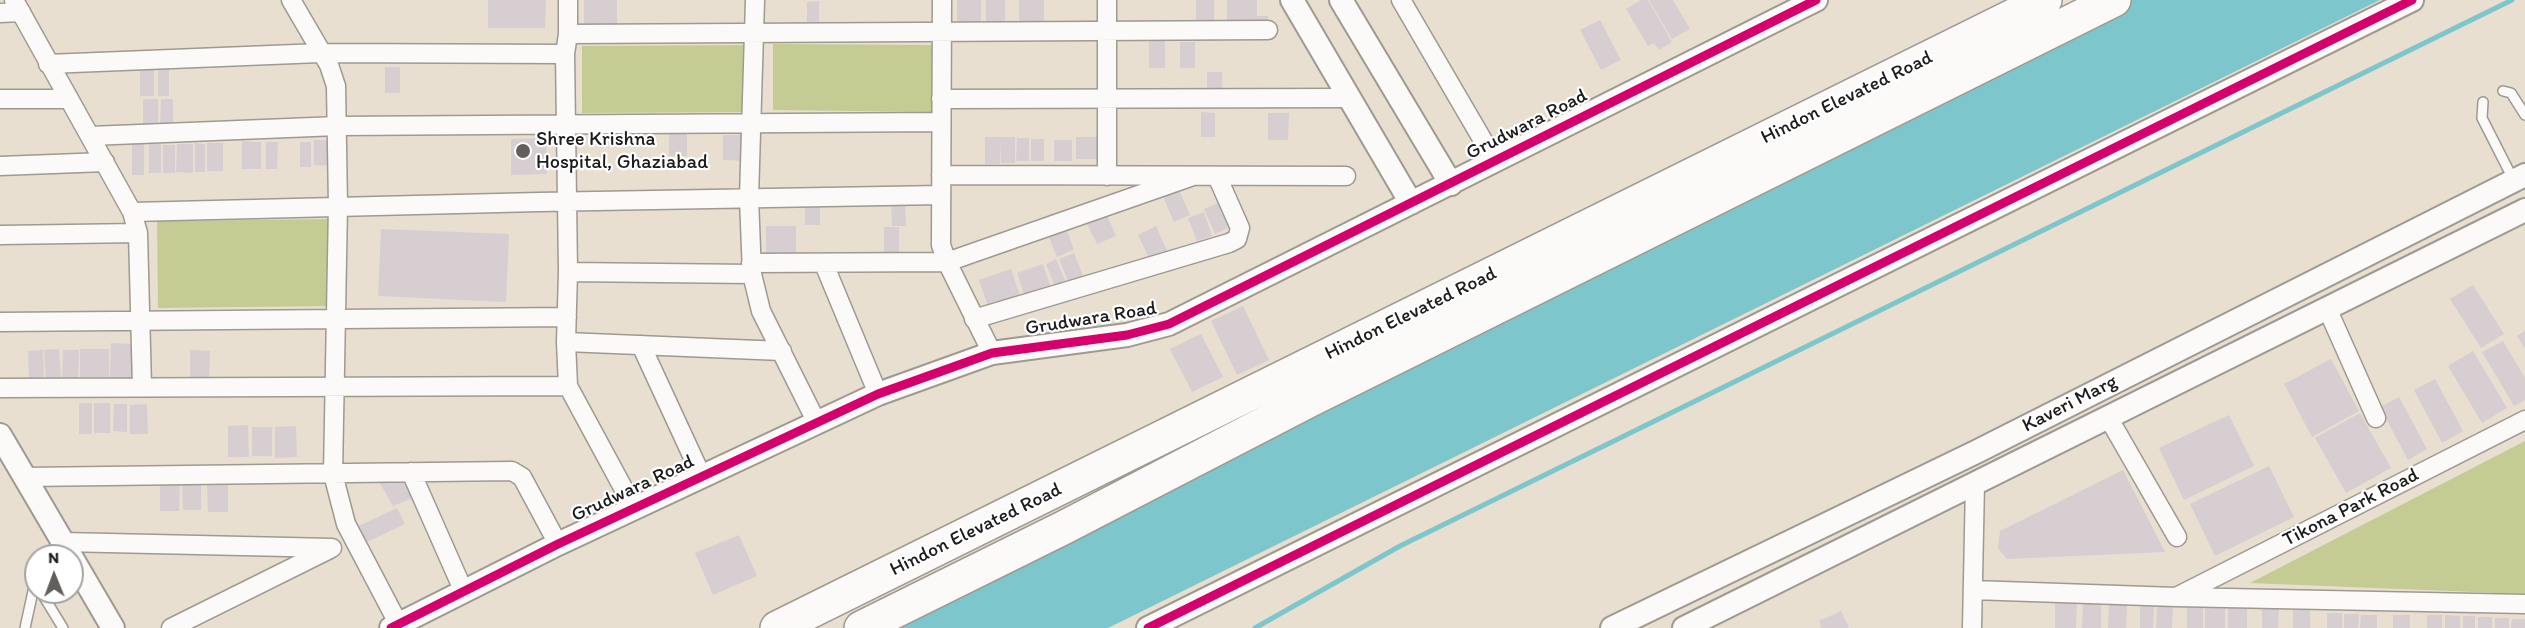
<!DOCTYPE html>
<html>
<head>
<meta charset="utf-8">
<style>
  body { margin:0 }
  #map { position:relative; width:2525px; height:628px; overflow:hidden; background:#e8dfd0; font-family:Itim,sans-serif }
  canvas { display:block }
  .north { position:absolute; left:24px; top:544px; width:60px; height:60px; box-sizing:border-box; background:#fff; border:2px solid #a4a4a4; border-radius:50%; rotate:359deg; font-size:16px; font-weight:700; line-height:24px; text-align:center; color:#1c1c1c }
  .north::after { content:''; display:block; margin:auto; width:21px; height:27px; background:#63605b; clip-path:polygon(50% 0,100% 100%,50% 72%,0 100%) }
</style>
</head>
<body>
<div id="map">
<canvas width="2525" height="628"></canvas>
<div class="north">N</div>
</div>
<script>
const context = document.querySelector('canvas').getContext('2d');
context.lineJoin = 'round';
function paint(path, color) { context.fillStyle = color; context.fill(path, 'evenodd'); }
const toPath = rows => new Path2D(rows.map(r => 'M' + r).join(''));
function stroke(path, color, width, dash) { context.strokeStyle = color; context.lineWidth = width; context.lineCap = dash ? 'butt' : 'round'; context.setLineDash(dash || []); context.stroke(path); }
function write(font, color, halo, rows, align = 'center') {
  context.font = font + ' Itim,sans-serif'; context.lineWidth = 4.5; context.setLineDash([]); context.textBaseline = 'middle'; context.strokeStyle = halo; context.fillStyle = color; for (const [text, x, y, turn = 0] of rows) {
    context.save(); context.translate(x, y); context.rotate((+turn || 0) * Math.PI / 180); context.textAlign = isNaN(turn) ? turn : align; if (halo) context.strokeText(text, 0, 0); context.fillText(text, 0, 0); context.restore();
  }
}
const green = toPath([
  [773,44,933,45,932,112,773,110],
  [752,45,752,112,582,113,582,46],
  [332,219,333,306,158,308,157,221],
  [2525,441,2525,594,2250,583]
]);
const water = toPath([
  [2118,0,2380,0,1108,628,843,628]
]);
const stream = toPath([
  [1255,628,1400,546,2512,0]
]);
const building = toPath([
  [488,0,546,0,545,28,488,28],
  [584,0,617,0,617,28,584,29],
  [957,0,981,0,981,27,957,26],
  [986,0,1005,0,1005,27,986,27],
  [1019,0,1044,0,1044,27,1019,27],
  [1196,0,1214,0,1214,27,1196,27],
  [1227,0,1257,0,1257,16,1268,16,1268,29,1227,29],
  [1641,0,1648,0,1672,42,1659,50,1654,43,1648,46,1626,9],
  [1649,0,1673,0,1690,29,1672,39],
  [819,1,819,30,807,31,807,2],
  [1600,20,1621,60,1601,70,1580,30],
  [1149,40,1165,40,1165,68,1149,68],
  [1180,42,1195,42,1195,68,1180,68],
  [385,67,400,67,400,93,385,93],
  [169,68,169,96,158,96,158,69],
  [140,69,154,69,154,96,140,96],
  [1207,72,1222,72,1222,98,1207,98],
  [143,99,158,99,158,129,143,128],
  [161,99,173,99,173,128,160,128],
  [1201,112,1215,113,1215,137,1201,137],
  [1268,113,1289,113,1288,140,1268,140],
  [669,131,687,131,687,156,669,156],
  [723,135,746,135,746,161,723,160],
  [985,137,1015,137,1015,163,1001,163,1000,141,1000,164,985,164],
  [1076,137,1098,137,1098,159,1076,159],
  [546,138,547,174,511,175,511,139],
  [1017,138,1029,138,1029,161,1016,161],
  [1031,139,1044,139,1044,161,1031,161],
  [314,140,334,140,334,166,314,165],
  [1054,140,1072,140,1072,161,1054,161],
  [242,141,261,142,261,169,242,169],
  [266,142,278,142,277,169,266,169],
  [300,142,311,142,311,167,300,167],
  [132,143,144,143,144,175,132,175],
  [195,143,205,144,205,172,195,172],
  [207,143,223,143,223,171,207,171],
  [149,144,161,144,161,173,149,173],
  [177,144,193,144,193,173,176,172],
  [163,145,175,145,175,173,163,173],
  [1178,188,1190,215,1174,222,1162,194],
  [905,198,906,226,892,226,891,199],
  [805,200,820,200,820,225,805,225],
  [1218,203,1228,228,1215,234,1204,209],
  [1204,212,1212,236,1197,241,1188,218],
  [1106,213,1116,236,1097,244,1086,222],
  [1065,225,1074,250,1057,257,1047,232],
  [766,226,796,226,796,257,766,256],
  [1156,226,1167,251,1150,260,1138,235],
  [884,227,899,227,899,256,884,256],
  [381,229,509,234,506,302,378,296],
  [1074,253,1084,278,1069,284,1059,259],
  [1056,259,1067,285,1056,289,1046,264],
  [1043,264,1052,291,1026,300,1017,273],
  [1011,269,1021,299,989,309,979,280],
  [2473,285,2504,334,2481,348,2450,299],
  [1243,306,1269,360,1237,375,1211,321],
  [2525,331,2525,349,2517,336],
  [1201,334,1223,377,1192,392,1170,349],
  [2503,341,2525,378,2525,400,2514,406,2482,352],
  [111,343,134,344,133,379,110,378],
  [59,349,61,380,46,380,44,350],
  [80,349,109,349,109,377,80,377],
  [43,350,44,379,29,380,28,351],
  [63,350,79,350,78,382,62,382],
  [190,350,210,351,209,384,190,383],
  [2473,351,2507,408,2482,423,2448,366],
  [2331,359,2359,411,2312,437,2284,384],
  [2435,379,2463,431,2442,443,2414,390],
  [2399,397,2427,449,2408,460,2380,407],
  [79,403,92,403,92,434,79,434],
  [94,403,110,403,110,433,94,433],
  [114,404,127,404,127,432,113,431],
  [147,404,148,434,130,434,130,405],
  [2360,413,2391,468,2346,493,2315,438],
  [2229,415,2254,466,2184,500,2159,448],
  [248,425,249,457,228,457,228,426],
  [296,426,297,457,275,458,275,427],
  [252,427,272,427,272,456,252,456],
  [2269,466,2294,517,2215,556,2190,504],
  [2123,470,2165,552,2007,559,1998,548,2000,531],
  [406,474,415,497,393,506,377,478],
  [160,481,180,481,179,511,160,511],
  [182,482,201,482,201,510,183,510],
  [207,483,228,483,228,512,208,512],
  [397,508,405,524,367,542,359,526],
  [739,535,757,576,713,595,695,553],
  [2083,600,2101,601,2101,628,2082,628],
  [2055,601,2077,601,2076,628,2055,628],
  [2109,603,2127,603,2126,628,2108,628],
  [2140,603,2154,603,2153,628,2140,628],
  [2157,605,2173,605,2172,628,2156,628],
  [2187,607,2203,607,2203,628,2187,628],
  [2205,607,2225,608,2225,628,2205,628],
  [2228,607,2247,608,2247,628,2228,628],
  [2262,608,2279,608,2278,628,2262,628],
  [2293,610,2310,610,2310,628,2293,628],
  [1841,611,1849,628,1822,628,1819,621],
  [2327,613,2342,613,2342,628,2327,628],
  [2344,614,2359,614,2358,628,2344,628],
  [2361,615,2377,615,2377,628,2360,628],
  [2393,615,2410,615,2410,628,2393,628],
  [2427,615,2442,615,2442,628,2427,628],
  [2445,615,2460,616,2460,628,2445,628],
  [2463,616,2475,616,2475,628,2463,628],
  [2478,617,2492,617,2492,628,2478,628],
  [2495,618,2509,618,2509,628,2495,628],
  [2512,619,2525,619,2525,628,2511,628]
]);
const service = toPath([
  [2503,91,2511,93,2525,115],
  [2483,102,2482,118,2514,181],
  [41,592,63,628],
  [25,628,35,582]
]);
const minor = toPath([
  [14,0,132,212,138,233,142,387],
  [291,0,329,65,336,86,338,206,333,474,346,524,399,625],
  [568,0,568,34,565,54,568,272,566,342,568,386,634,508],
  [755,0,749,198,752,274,761,311,817,423],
  [942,0,941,245,947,262,992,353],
  [1401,0,1495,161],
  [0,13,21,12],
  [568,34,1268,30],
  [48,64,320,53,565,54],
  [0,99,68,99],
  [941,99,1349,98],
  [90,136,338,126,941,122],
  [0,166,105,162],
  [941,175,1346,176],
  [1107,176,1107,0],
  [132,212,539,202,941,195],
  [0,235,138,233],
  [751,263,947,262,1193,176],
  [824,264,878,394],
  [568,272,752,274],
  [2327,308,2376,418],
  [974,319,1229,243,1237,239,1240,228,1217,176],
  [0,322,567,317],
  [566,342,782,351],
  [641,345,702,477],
  [0,388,568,386],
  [2108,417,2177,537],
  [411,472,464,592],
  [25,477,512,471,522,477,558,544],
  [63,542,332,548],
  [1973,590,2176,597,2525,604],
  [2178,596,2525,420],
  [171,628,330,549],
  [1972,628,1975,483]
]);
const tertiary = toPath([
  [1292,0,1411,203],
  [1341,0,1451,184],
  [0,435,71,556],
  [72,558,113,628],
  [391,628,558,544,878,394,992,353,1127,335,1169,324,1816,0],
  [1148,628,2412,0],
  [1612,628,1976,452,2525,175],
  [1684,628,2525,210]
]);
const motorway = toPath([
  [777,628,2045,0],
  [861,628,1063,528,1310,400,2114,0]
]);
const cycleway = toPath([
  [391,628,558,544,878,394,992,353,1127,335,1169,324,1816,0],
  [1148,628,2412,0]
]);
const markers = [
  [523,151,8,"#63605b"]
];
const streetNames = [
  ["Hindon Elevated Road",1847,98,-26],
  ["Grudwara Road",1527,125,-27],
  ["Hindon Elevated Road",1411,314,-26],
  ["Grudwara Road",1091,319,-9],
  ["Kaveri Marg",2070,404,-27],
  ["Grudwara Road",633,489,-25],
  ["Tikona Park Road",2351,508,-27],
  ["Hindon Elevated Road",976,530,-26]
];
const poiNames = [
  ["Shree Krishna",536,140],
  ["Hospital, Ghaziabad",536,163]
];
paint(green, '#c4cc93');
paint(water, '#7dc6cc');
stroke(stream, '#7dc6cc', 5);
paint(building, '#d6ced1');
stroke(service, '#9e9991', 12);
stroke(minor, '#9e9991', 21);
stroke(tertiary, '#9e9991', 26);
stroke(motorway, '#9e9991', 36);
stroke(service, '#fcfaf8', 9);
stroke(minor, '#fcfaf8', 18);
stroke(tertiary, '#fcfaf8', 22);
stroke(motorway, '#fcfaf8', 33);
stroke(cycleway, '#d6006c', 9);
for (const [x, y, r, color] of markers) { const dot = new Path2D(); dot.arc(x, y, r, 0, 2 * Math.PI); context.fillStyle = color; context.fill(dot); stroke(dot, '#fff', 2); }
write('20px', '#1c1c1c', '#fff', streetNames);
write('20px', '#1c1c1c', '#fff', poiNames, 'left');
</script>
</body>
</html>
